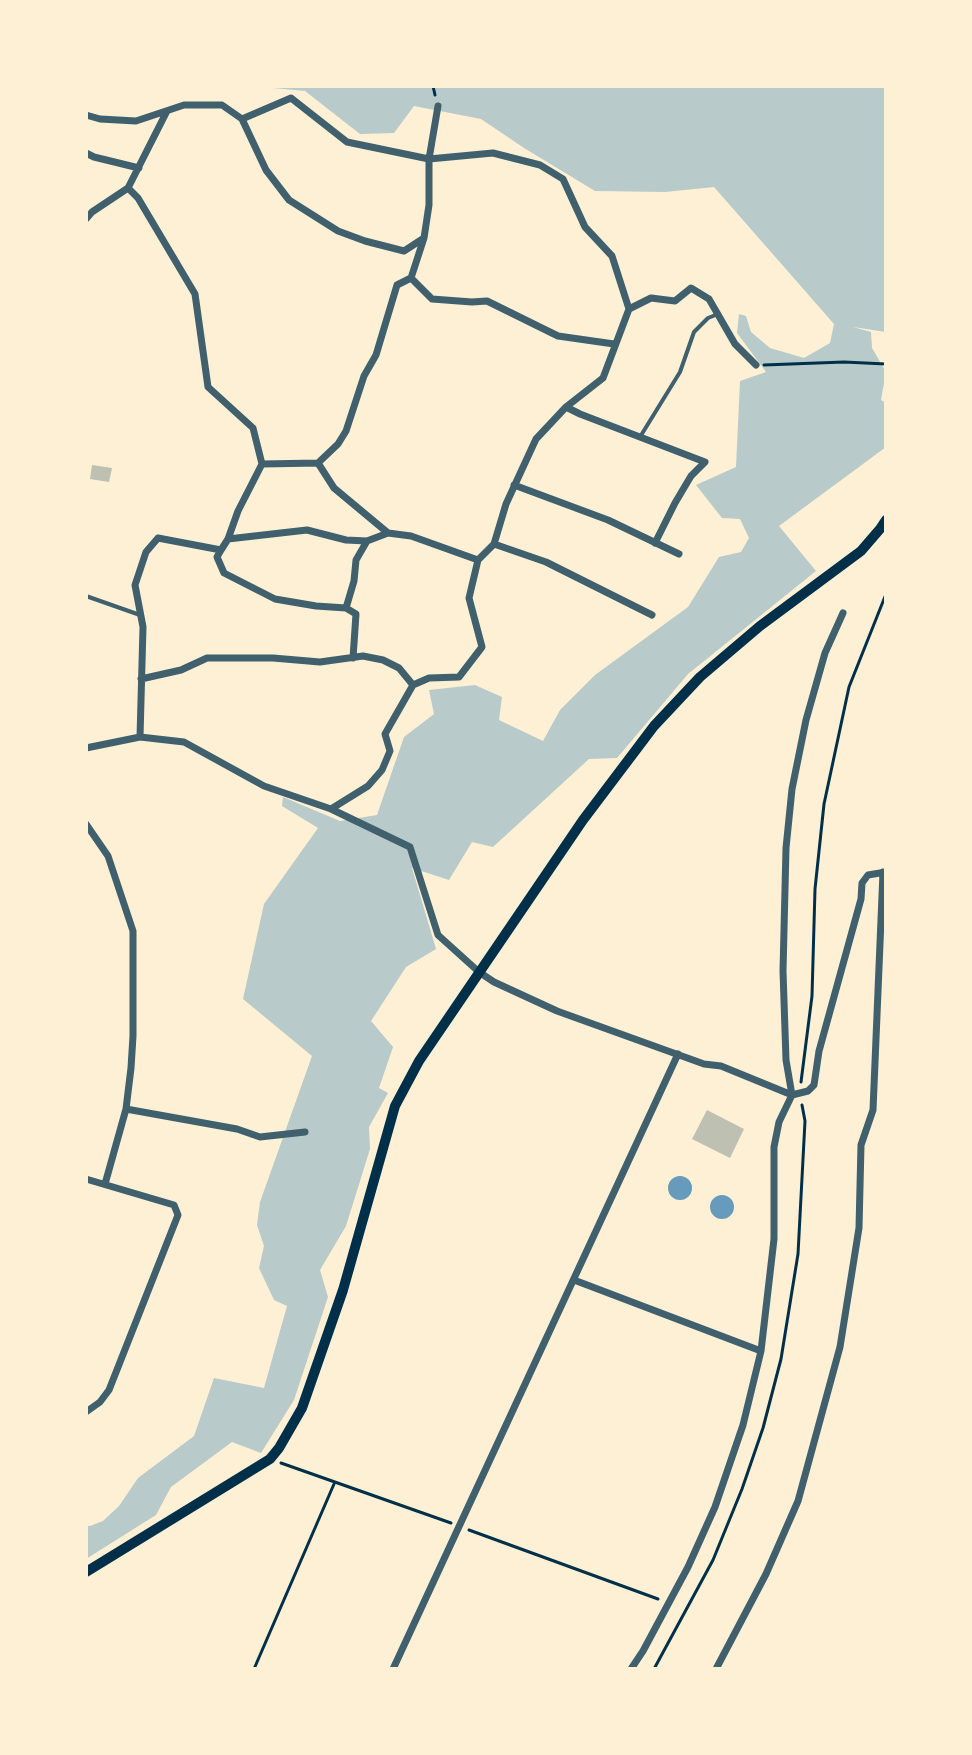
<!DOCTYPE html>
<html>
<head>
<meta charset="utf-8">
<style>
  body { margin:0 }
  #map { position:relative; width:972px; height:1755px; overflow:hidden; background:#fdf0d5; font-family:"Golos Text",sans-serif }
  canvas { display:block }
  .frame { position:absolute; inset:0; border:88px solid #fdf0d5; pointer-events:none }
</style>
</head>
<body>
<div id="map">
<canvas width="972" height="1755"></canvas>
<div class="frame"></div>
</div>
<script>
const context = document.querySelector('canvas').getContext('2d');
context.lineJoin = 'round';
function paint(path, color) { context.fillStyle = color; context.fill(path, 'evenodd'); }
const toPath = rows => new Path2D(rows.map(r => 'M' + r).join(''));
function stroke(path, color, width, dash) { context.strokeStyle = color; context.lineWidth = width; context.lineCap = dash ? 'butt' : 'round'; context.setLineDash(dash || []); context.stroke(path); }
const green = toPath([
  [251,86,886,86,886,332,853,327,871,332,872,348,886,372,881,400,886,403,886,447,779,526,816,571,688,674,617,758,589,759,493,847,472,842,449,880,412,868,436,949,406,967,371,1021,393,1047,379,1088,388,1093,369,1127,370,1149,346,1226,320,1270,328,1297,294,1400,261,1453,232,1442,171,1487,156,1515,86,1559,86,1526,90,1526,103,1521,119,1506,138,1478,194,1436,214,1378,264,1388,287,1306,274,1300,259,1268,264,1246,257,1225,260,1202,312,1056,243,999,264,904,318,828,282,806,283,797,340,821,377,815,404,737,434,714,429,690,475,685,502,697,499,720,543,741,560,710,595,675,688,607,719,557,741,552,749,538,740,519,722,518,696,485,736,467,740,381,766,372,737,333,739,314,746,316,751,332,770,348,804,358,830,343,834,324,714,187,665,192,595,191,524,148,481,119,414,106,394,133,360,134,305,91]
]);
const water = toPath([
  '668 1188a12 12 0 1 1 24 0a12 12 0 1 1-24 0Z',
  '710 1207a12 12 0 1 1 24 0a12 12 0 1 1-24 0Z'
]);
const building = toPath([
  [92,465,112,468,109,482,90,479],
  [707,1110,744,1129,730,1158,692,1139]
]);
const path = toPath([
  [433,86,435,95],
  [764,365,844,362,886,364],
  [801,1082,812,996,815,889,824,804,849,687,886,594],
  [281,1463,451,1523],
  [469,1530,658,1599],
  [254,1669,334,1484],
  [654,1669,713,1560,742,1489,763,1428,781,1359,798,1254,805,1121,802,1105]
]);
const service = toPath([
  [640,437,680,372,694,332,708,318,718,314],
  [86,596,140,615]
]);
const minor = toPath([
  [86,115,100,119,136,121,184,105,222,105,242,119,266,170,289,200,338,231,365,241,404,251,424,238,429,205,429,159,438,106],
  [242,119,291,98,347,142,429,159,493,153,540,165,563,179,585,227,612,256,629,309],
  [86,153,94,157,139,168],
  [128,188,138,198,195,294,208,387,253,428,262,464,238,511,228,539,221,550,158,538,146,552,135,585,143,627,140,737],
  [86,219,92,212,128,188,167,111],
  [424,238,411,278,432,299,472,302,487,301,558,336,614,344],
  [566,407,580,414,705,462,691,476,675,503,655,543],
  [318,463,334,488,388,533],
  [262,464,318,463,338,444,346,431,364,376,376,355,397,285,411,278],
  [514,485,608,520,679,554],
  [228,539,307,530,346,540,367,541,388,533,411,536,478,560],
  [494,544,546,562,652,615],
  [221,550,217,557,224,573,275,599,316,606,346,608,356,614,353,658],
  [346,608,354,581,356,560,367,541],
  [141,679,181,670,207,658,273,658,320,662,363,656,383,660,399,668,413,685],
  [86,748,140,737,184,742,264,786,331,809,368,786,382,770,390,751,385,734,413,685,429,678,459,677,482,647,469,598,478,560,494,544,506,504,536,439,566,407,603,378,629,309,651,298,675,301,691,288,709,299,735,344,756,365],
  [331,809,410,847,438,935,479,972,494,982,557,1011,704,1064,721,1066,792,1095,808,1091,814,1085,819,1051,861,899,862,883,868,875,886,872],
  [86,824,108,856,133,931,133,1036,131,1068,126,1109,105,1184],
  [126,1109,237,1129,260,1137,305,1132],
  [86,1179,174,1205,178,1215,109,1390,100,1402,86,1412],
  [574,1280,761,1351],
  [393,1669,678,1054],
  [631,1669,643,1651,688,1567,715,1507,743,1425,761,1351,774,1239,774,1147,779,1122,792,1095,786,1060,783,971,786,848,792,789,806,720,825,653,843,613],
  [716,1669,766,1574,798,1501,840,1347,859,1228,861,1145,873,1110,883,872]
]);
const secondary = toPath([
  [86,1572,270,1459,279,1448,302,1408,343,1290,395,1106,419,1061,583,820,654,726,700,677,760,626,861,551,880,529,886,520]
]);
paint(green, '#b9caca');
paint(water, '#669bbc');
paint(building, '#bec0b2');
stroke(path, '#003049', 3);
stroke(service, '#3f606c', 4);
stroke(minor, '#3f606c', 7);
stroke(secondary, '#003049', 10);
</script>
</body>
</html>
